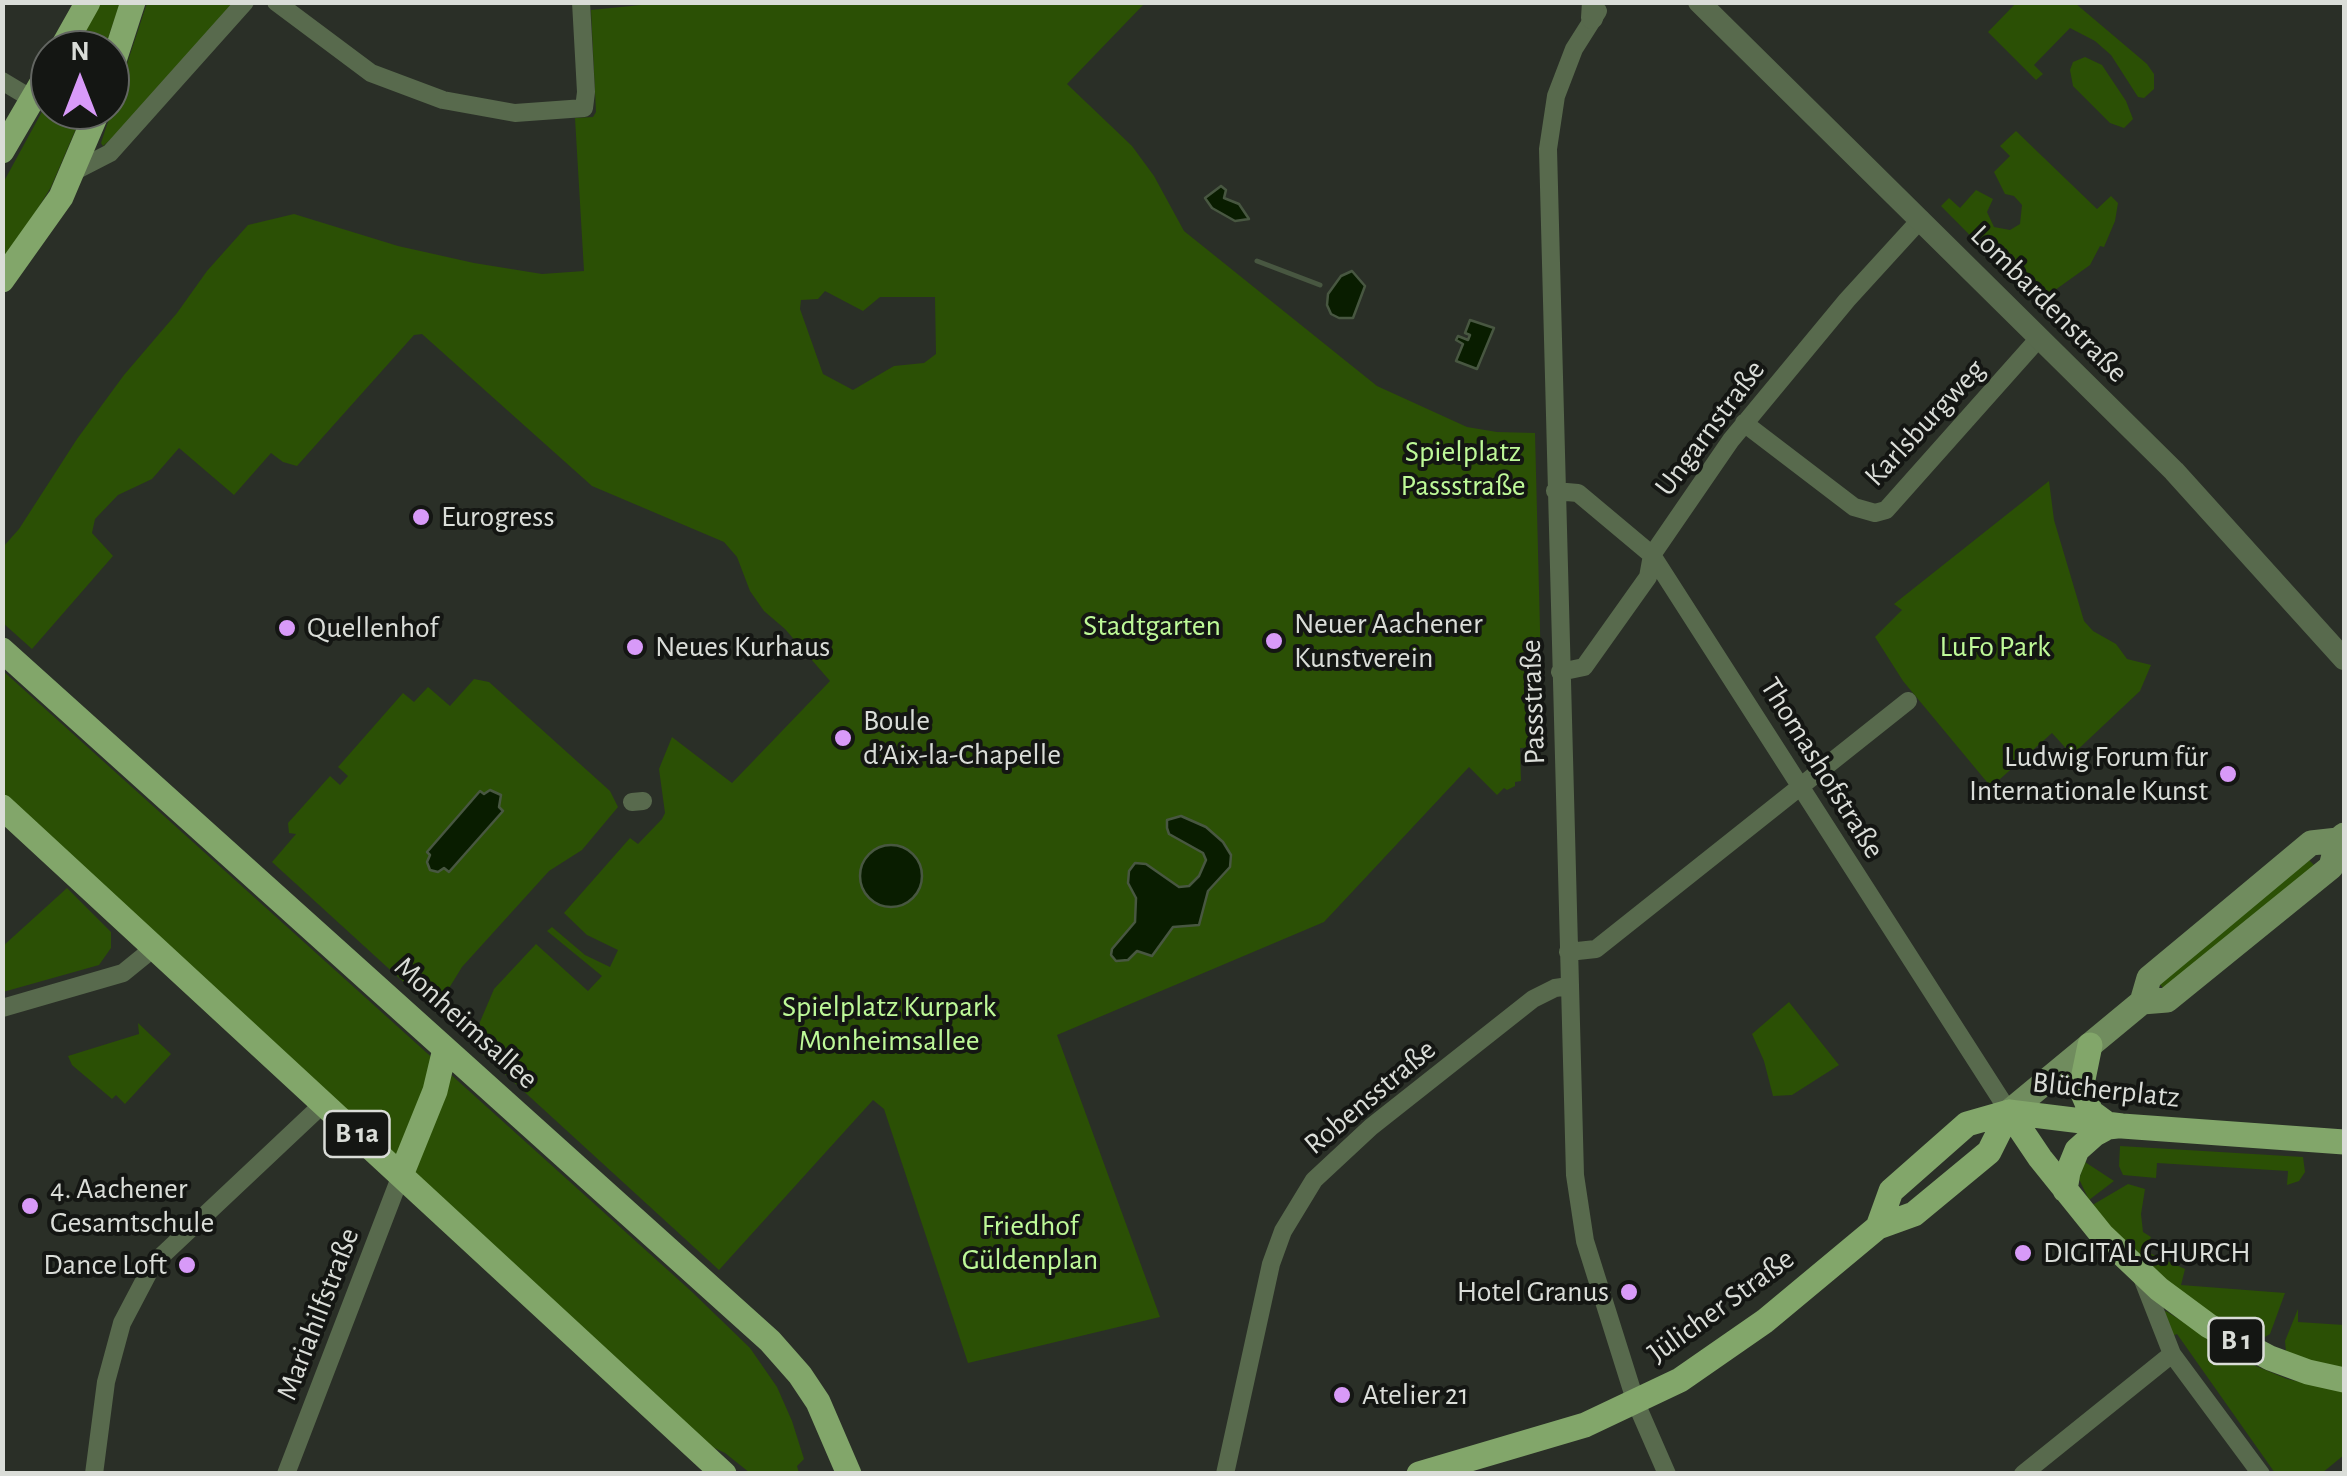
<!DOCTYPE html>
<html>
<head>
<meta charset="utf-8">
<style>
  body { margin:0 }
  #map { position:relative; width:2347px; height:1476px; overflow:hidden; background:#2a2f27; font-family:"Alegreya Sans",sans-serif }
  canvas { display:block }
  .frame { position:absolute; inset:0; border:5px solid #daddd8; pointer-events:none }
  .north { position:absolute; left:30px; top:30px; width:100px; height:100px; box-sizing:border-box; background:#141613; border:2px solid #636662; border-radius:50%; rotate:0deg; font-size:28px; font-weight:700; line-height:40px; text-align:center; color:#daddd8 }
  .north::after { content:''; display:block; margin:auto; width:35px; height:45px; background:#d89af8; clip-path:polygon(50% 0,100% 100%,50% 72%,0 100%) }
</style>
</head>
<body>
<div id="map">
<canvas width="2347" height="1476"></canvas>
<div class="frame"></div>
<div class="north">N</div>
</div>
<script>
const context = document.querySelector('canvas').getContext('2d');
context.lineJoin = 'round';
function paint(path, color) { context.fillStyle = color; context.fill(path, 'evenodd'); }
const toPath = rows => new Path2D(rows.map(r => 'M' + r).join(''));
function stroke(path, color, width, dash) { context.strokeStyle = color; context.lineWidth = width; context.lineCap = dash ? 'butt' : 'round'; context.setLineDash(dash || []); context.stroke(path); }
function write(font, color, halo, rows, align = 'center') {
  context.font = font + ' "Alegreya Sans",sans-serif'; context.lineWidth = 8; context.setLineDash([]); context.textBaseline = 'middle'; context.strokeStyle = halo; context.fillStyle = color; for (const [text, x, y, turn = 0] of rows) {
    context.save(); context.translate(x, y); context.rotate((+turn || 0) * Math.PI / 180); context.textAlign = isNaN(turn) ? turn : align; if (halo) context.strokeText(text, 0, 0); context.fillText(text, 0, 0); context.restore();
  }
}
const green = toPath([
  [671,2,1145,3,1067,84,1132,146,1154,176,1184,231,1377,386,1467,427,1497,432,1535,433,1543,747,1520,748,1521,781,1515,782,1515,786,1507,790,1504,788,1497,795,1469,767,1324,922,1057,1035,1160,1317,968,1363,884,1109,873,1100,719,1270,471,1043,494,989,536,944,588,991,602,976,547,931,552,927,585,955,610,967,618,950,587,935,564,913,630,838,638,844,662,819,665,813,659,769,672,737,732,783,830,681,785,629,764,611,750,591,737,557,724,542,592,486,422,334,414,335,297,466,283,462,271,453,234,495,179,448,152,479,118,495,95,519,92,533,113,556,32,649,3,623,3,547,19,529,77,439,124,375,177,313,207,271,248,225,294,214,398,246,474,263,542,274,584,271,575,118,593,117,596,112,591,10],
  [825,291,863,311,880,297,935,297,936,354,924,363,894,366,853,390,823,374,800,309,801,300,818,299],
  [98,3,120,3,104,50,76,50,74,44],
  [147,3,232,4,128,124,103,146,101,143],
  [2016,3,2075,3,2147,64,2154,74,2154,89,2144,98,2138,97,2111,55,2095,41,2070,28,2034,65,2043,74,2036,80,1988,32],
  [2085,57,2102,65,2126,101,2133,119,2124,128,2110,123,2073,86,2070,70,2073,62],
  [50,97,50,110,84,110,51,187,3,265,3,183],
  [2016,131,2097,209,2111,196,2118,203,2115,221,2104,247,2100,246,2090,265,2037,303,1941,206,1949,198,1960,208,1976,190,1993,199,1987,212,1994,227,2010,230,2020,224,2022,205,2014,196,2005,194,1994,172,2010,156,2000,146],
  [2049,481,2054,520,2084,621,2093,631,2116,644,2127,659,2151,665,2140,691,2072,755,2052,733,1991,787,1903,681,1875,637,1902,610,1894,604],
  [2,670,691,1291,750,1348,777,1387,792,1421,804,1459,797,1466,799,1473,750,1473,725,1453,702,1442,3,797],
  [474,679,489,682,610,791,618,807,582,850,549,871,462,967,438,1006,433,1009,272,862,296,834,289,833,288,823,330,776,340,785,348,776,338,767,403,693,414,702,428,687,450,706],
  [2309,860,2315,866,2163,988,2158,982],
  [67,888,111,932,111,948,99,965,3,992,3,946],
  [1789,1002,1839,1065,1792,1095,1773,1096,1764,1061,1752,1034],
  [138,1023,171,1054,125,1104,116,1095,112,1099,72,1065,68,1056,139,1034],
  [2120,1146,2303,1157,2305,1172,2299,1181,2287,1185,2288,1171,2157,1163,2156,1178,2123,1175,2119,1166],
  [2085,1162,2114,1181,2089,1200,2079,1179],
  [2128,1184,2145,1189,2141,1214,2143,1232,2151,1237,2145,1251,2185,1269,2181,1285,2285,1293,2270,1334,2258,1341,2197,1308,2089,1207],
  [2298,1309,2298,1322,2344,1325,2344,1372,2286,1352,2285,1341],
  [2166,1311,2244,1361,2287,1379,2344,1392,2344,1455,2322,1473,2275,1473,2177,1334,2172,1336,2164,1312]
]);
const water = toPath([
  [1221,186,1226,190,1224,198,1239,204,1249,219,1235,221,1212,208,1205,198,1221,186],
  [1352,271,1365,286,1353,318,1339,318,1331,314,1327,305,1328,294,1341,276,1352,271],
  [1470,320,1494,328,1477,369,1456,361,1463,344,1456,340,1458,336,1468,340,1470,335,1465,333,1470,320],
  [490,790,501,795,499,807,503,811,449,872,444,868,438,872,430,870,427,862,430,855,427,852,480,791,484,794,490,790],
  [1181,816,1206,827,1223,842,1231,855,1230,867,1208,891,1199,925,1173,927,1152,956,1137,951,1128,960,1116,961,1111,955,1112,949,1135,922,1136,898,1128,883,1129,871,1135,863,1146,864,1179,887,1189,886,1199,876,1206,860,1203,853,1169,834,1167,828,1167,820,1181,816],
  '860 876a31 31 0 1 1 62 0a31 31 0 1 1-62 0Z'
]);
const stream = toPath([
  [1257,261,1320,285]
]);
const minor = toPath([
  [276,2,371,73,443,100,515,113,584,108,586,92,581,2],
  [1598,11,1574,49,1556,96,1548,149,1575,1175,1585,1241,1636,1403,1667,1474],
  [2,81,32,99],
  [73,172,110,153,245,2],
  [1744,423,1854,507,1875,513,1886,510,2040,337],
  [1555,491,1578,493,1652,555,2009,1112],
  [1560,672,1584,667,1648,577,1652,555,1731,440,1847,300,1921,219],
  [632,802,643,801],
  [1568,952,1596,949,1908,701],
  [2,1008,123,973,155,947],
  [2141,1275,2172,1354,2261,1474],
  [94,1474,106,1382,122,1323,153,1264,324,1103],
  [286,1474,401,1175],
  [1225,1474,1271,1264,1283,1231,1314,1180,1371,1127,1533,999,1555,988,1569,986],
  [2023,1474,2172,1354]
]);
const tertiary = toPath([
  [1699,2,2174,471,2344,659],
  [1592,18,1593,2]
]);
const secondary = toPath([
  [2142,1002,2167,1000,2331,867,2338,840],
  [2009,1112,2142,1002,2149,978,2214,924,2311,843,2338,840,2344,835]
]);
const primary = toPath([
  [61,50,88,2],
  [110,73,133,2],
  [2,151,50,69],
  [2,280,61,197,98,110],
  [2,650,770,1341,800,1375,818,1402,849,1474],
  [2,807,724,1474],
  [2090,1045,2081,1089,2091,1112,2106,1123],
  [2009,1112,2040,1158,2102,1235,2159,1289,2209,1326,2270,1358,2308,1372,2344,1380],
  [401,1175,435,1091,445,1049],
  [2065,1190,2068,1172,2077,1150,2095,1134,2108,1127,2117,1126],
  [1878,1227,1891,1191,1967,1124,2009,1112,2122,1126,2344,1142],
  [1419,1474,1585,1425,1680,1380,1765,1321,1878,1227,1914,1214,1989,1152,2009,1112]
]);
const markers = [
  [421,517,10,"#d89af8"],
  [287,628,10,"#d89af8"],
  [1274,641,10,"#d89af8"],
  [635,647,10,"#d89af8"],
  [843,738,10,"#d89af8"],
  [2228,774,10,"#d89af8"],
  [30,1206,10,"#d89af8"],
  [2023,1253,10,"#d89af8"],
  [187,1265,10,"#d89af8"],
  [1629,1292,10,"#d89af8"],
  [1342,1395,10,"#d89af8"]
];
const shields = [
  [357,1134,65],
  [2236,1341,55]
];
const shieldNames = [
  ["B 1a",357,1134],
  ["B 1",2236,1341]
];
const streetNames = [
  ["Lombardenstraße",2049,304,45],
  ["Karlsburgweg",1925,423,-47],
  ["Ungarnstraße",1710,428,-53],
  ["Passstraße",1533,702,-92],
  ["Thomashofstraße",1822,768,58],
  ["Monheimsallee",466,1023,42],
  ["Blücherplatz",2106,1090,6],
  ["Robensstraße",1370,1097,-40],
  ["Jülicher Straße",1721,1306,-36],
  ["Mariahilfstraße",318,1314,-69]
];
const parkNames = [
  ["Spielplatz",1463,452],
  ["Passstraße",1463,486],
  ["Stadtgarten",1152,626],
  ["LuFo Park",1995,647],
  ["Spielplatz Kurpark",889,1007],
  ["Monheimsallee",889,1041],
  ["Friedhof",1030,1226],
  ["Güldenplan",1030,1260]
];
const poiNames = [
  ["Eurogress",441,517],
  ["Neuer Aachener",1294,624],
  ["Kunstverein",1294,658],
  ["Quellenhof",307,628],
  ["Neues Kurhaus",655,647],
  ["Boule",863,721],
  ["d’Aix-la-Chapelle",863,755],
  ["Ludwig Forum für",2208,757,"right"],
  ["Internationale Kunst",2208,791,"right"],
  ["4. Aachener",50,1189],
  ["Gesamtschule",50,1223],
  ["DIGITAL CHURCH",2043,1253],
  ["Dance Loft",167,1265,"right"],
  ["Hotel Granus",1609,1292,"right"],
  ["Atelier 21",1362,1395]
];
paint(green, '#2b5005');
paint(water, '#091d00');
stroke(water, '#485741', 2.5);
stroke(stream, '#485741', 5);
stroke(minor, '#586a4d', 18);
stroke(tertiary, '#586a4d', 22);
stroke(secondary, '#708c5e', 25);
stroke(primary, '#82a66a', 25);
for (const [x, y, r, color] of markers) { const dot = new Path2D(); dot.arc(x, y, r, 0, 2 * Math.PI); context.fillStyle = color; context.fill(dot); stroke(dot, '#141613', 4); }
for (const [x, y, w] of shields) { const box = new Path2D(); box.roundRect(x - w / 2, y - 23, w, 46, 8); context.fillStyle = '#141613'; context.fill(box); stroke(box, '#daddd8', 2.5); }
write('bold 28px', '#daddd8', null, shieldNames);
write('30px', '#daddd8', '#141613', streetNames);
write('30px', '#bef998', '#141613', parkNames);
write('30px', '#daddd8', '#141613', poiNames, 'left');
</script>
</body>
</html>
